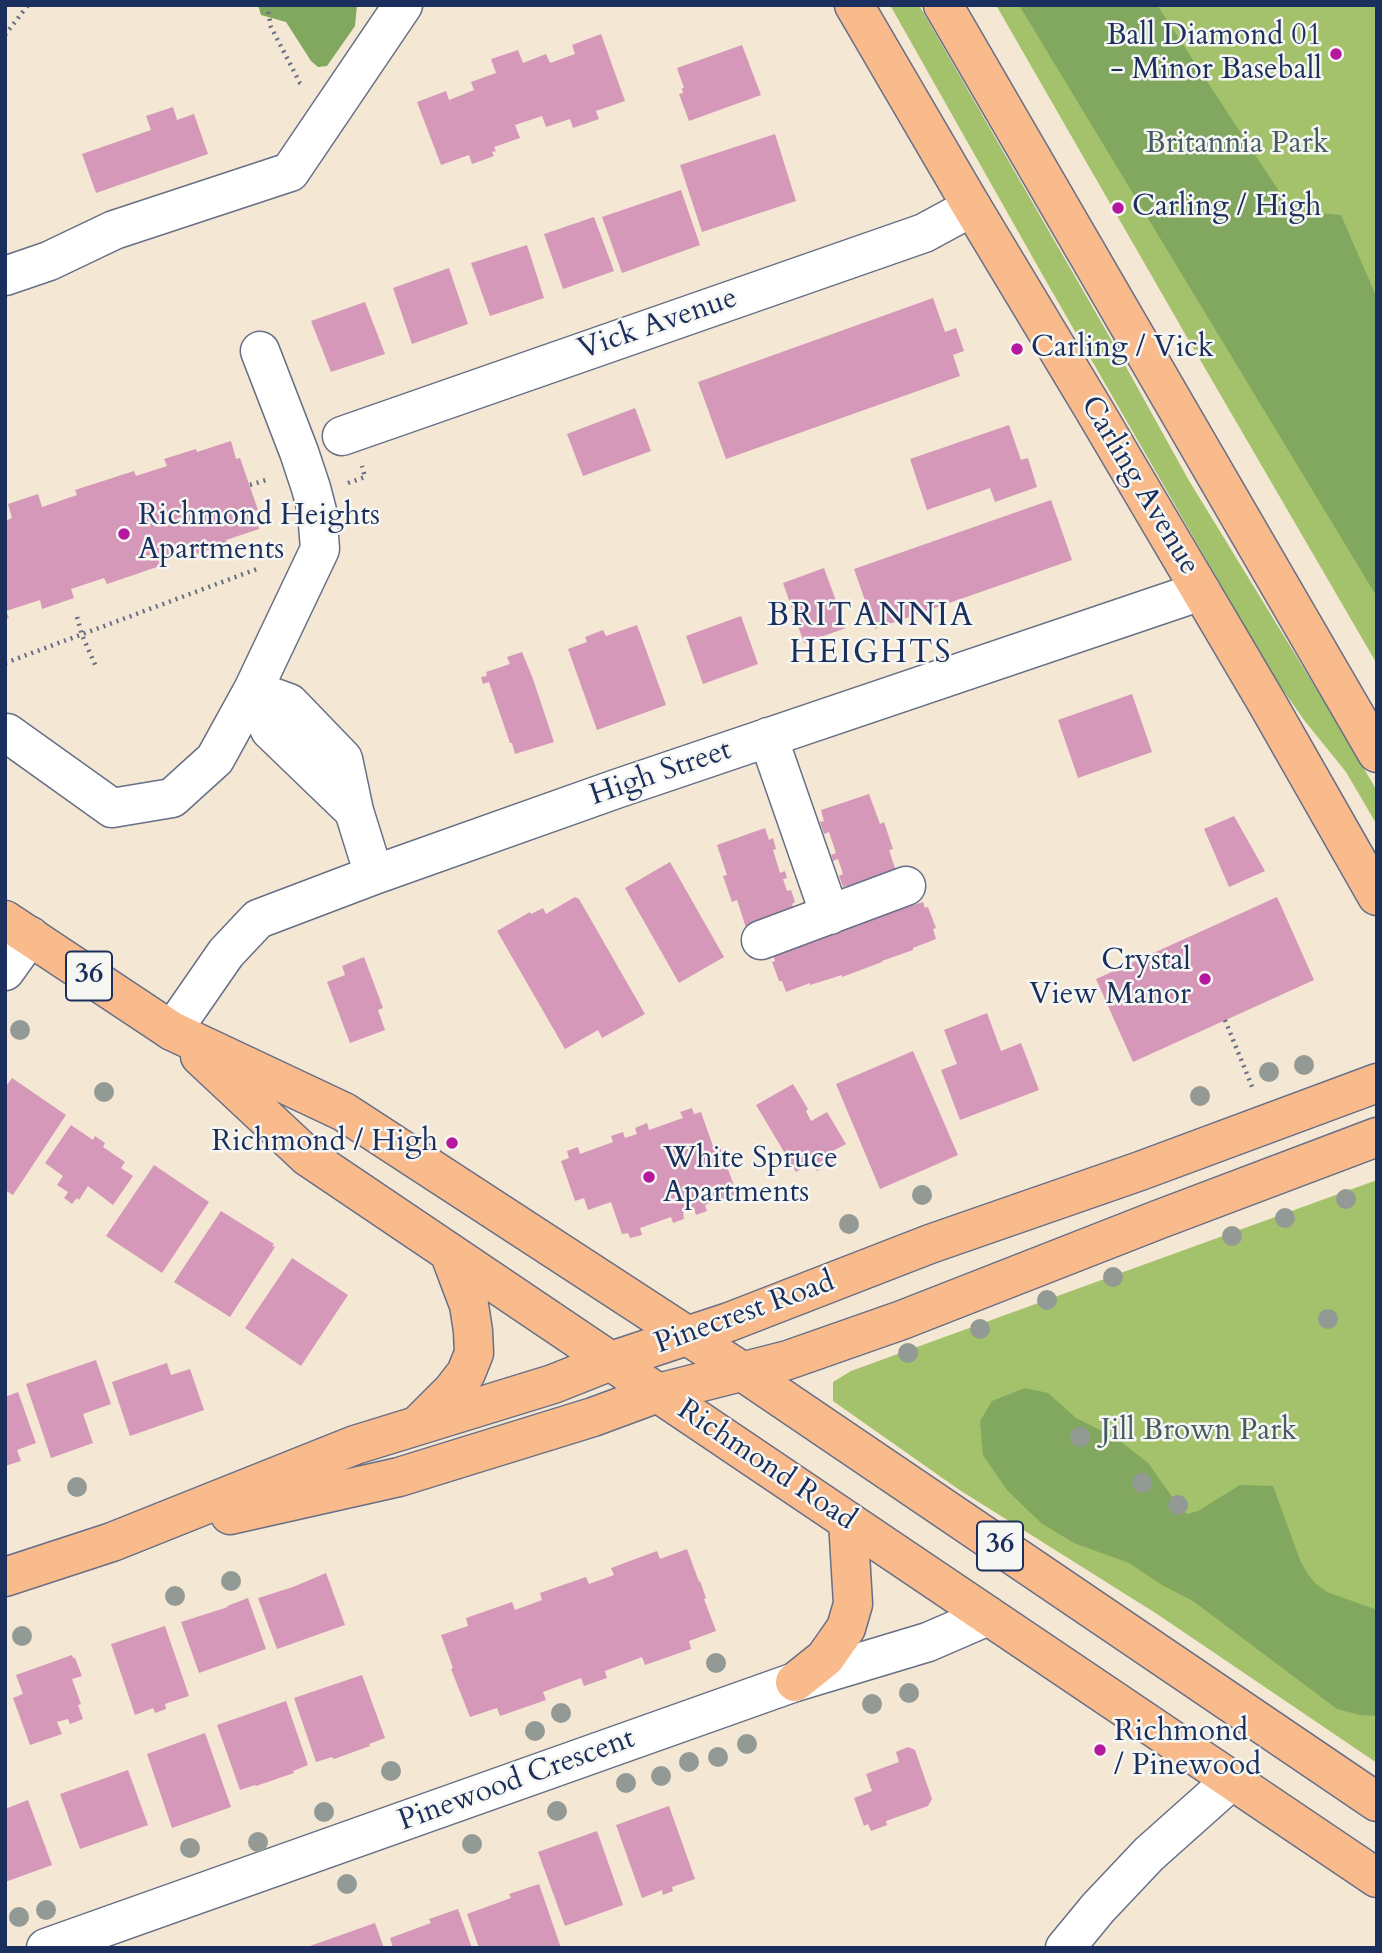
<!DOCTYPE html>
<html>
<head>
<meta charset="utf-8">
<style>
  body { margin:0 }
  #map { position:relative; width:1382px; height:1953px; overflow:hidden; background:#f4e7d4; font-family:Cardo,serif }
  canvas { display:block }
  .frame { position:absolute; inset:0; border:7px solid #1b2f5e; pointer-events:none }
</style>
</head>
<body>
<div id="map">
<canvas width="1382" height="1953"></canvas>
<div class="frame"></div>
</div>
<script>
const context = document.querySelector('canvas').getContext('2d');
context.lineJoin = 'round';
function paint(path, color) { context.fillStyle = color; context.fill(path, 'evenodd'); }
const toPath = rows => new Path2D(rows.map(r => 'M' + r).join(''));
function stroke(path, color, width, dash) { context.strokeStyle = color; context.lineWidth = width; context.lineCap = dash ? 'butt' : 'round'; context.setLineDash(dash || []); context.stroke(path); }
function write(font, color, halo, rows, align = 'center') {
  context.font = font + ' Cardo,serif'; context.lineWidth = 5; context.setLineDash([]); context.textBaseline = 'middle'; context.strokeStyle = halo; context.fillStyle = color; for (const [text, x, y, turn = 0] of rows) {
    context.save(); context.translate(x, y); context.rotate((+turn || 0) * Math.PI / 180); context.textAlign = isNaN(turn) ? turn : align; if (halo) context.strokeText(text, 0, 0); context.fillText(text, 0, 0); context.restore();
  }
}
const green = toPath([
  [890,5,919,5,1104,327,1188,479,1345,736,1377,791,1377,825,1346,772,1304,720,1274,677,1046,281],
  [996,5,1377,5,1377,664,1188,339],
  [1377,1180,1377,1763,1157,1614,958,1489,833,1401,833,1382,851,1371]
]);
const forest = toPath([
  [258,5,357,5,355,26,327,66,318,67,311,61,286,22,261,15],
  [1019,5,1157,5,1292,211,1341,215,1377,298,1377,597],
  [1025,1388,1048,1393,1076,1418,1116,1438,1148,1463,1178,1505,1187,1514,1198,1511,1240,1485,1273,1486,1300,1560,1307,1573,1316,1584,1327,1592,1377,1610,1377,1716,1360,1715,1337,1709,1193,1601,1162,1585,1129,1563,1074,1543,1041,1523,1007,1490,983,1455,980,1421,992,1401]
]);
const building = toPath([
  [601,34,625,101,596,111,599,119,573,128,570,119,546,127,542,116,515,125,520,138,494,147,496,151,492,152,494,156,472,164,469,155,441,165,417,102,446,91,449,100,474,90,471,82,496,73,491,59,518,50,523,63,546,54,550,63,575,54,572,45],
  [742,45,761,95,689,121,679,94,683,93,682,88,684,88,677,68],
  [173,107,177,120,194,114,208,154,96,193,82,154,151,130,146,116],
  [775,134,796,201,702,232,680,165],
  [681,190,700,245,622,273,602,217],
  [594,217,614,271,563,289,544,234],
  [527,245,544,298,490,316,471,263],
  [449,268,468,324,412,344,393,288],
  [933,298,945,332,956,328,964,351,953,355,960,376,726,459,698,382],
  [365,302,385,354,331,372,311,321],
  [635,408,651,451,583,476,567,434],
  [1009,425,1021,460,1028,458,1037,487,995,502,990,488,927,510,910,459],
  [231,441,236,459,240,458,258,510,254,511,259,529,226,540,228,543,197,554,195,547,164,557,166,564,107,584,104,578,71,589,74,598,42,609,40,600,6,611,9,618,5,619,5,521,12,518,8,504,38,494,42,507,77,495,75,490,134,471,136,476,167,466,164,459,196,449,197,452],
  [1051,500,1072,560,875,629,854,569],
  [824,568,846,628,804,643,783,583],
  [741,616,758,664,703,684,686,636],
  [637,625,666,705,597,730,568,649,587,642,585,637,603,630,606,636],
  [522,652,533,679,554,742,515,754,512,743,510,743,489,682,483,684,481,677,487,676,486,672,510,664,507,657],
  [1132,694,1152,752,1078,778,1058,720],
  [869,794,880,824,884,822,893,849,889,850,899,880,851,897,847,886,843,887,839,876,843,874,838,859,833,861,831,855,836,853,829,832,824,834,820,822,824,821,821,810],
  [1234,816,1265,871,1229,887,1204,829],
  [765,828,769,840,773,838,776,849,773,850,780,873,785,871,787,878,783,879,787,891,791,890,795,902,792,904,796,914,747,931,737,900,732,902,723,876,727,875,717,845],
  [670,862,724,957,679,983,625,888],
  [575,897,579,899,645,1014,602,1038,598,1030,565,1049,497,931,530,912,531,914,543,908,546,914],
  [1277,897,1314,980,1133,1062,1096,979],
  [905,902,907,907,923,902,925,908,928,907,936,928,933,929,936,939,913,948,913,950,882,961,882,962,842,977,842,975,810,985,810,983,786,992,782,981,779,981,772,962,775,961,773,954],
  [364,957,383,1008,378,1010,385,1030,350,1043,327,982,345,975,342,966],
  [987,1013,1001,1051,1021,1043,1039,1090,960,1120,941,1070,957,1064,944,1030],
  [913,1051,958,1155,880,1189,836,1084],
  [12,1078,66,1115,13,1195,5,1190,5,1088],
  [793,1084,808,1109,806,1111,811,1121,827,1112,846,1144,829,1153,834,1161,817,1171,812,1163,796,1172,756,1105],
  [692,1108,694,1114,701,1112,714,1149,720,1147,737,1194,705,1205,707,1211,696,1215,694,1209,683,1213,684,1219,673,1223,671,1217,640,1228,642,1235,630,1238,628,1233,622,1234,611,1202,588,1210,584,1198,575,1201,561,1161,569,1158,567,1151,578,1147,580,1154,613,1142,611,1136,623,1132,625,1138,637,1134,635,1128,647,1123,649,1130,683,1118,680,1112],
  [71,1125,93,1140,95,1136,105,1143,103,1147,125,1162,121,1168,133,1176,113,1205,88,1186,79,1200,77,1198,72,1204,64,1198,68,1192,57,1185,63,1176,45,1163],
  [154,1165,209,1202,162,1273,106,1236],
  [221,1211,274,1244,272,1246,275,1247,230,1317,174,1282],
  [292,1258,348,1295,301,1366,245,1328],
  [96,1360,111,1404,83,1414,93,1443,51,1458,26,1384],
  [167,1363,171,1375,190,1369,204,1410,130,1436,112,1382],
  [18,1392,36,1443,17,1450,21,1461,5,1466,5,1397],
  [687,1549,699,1582,700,1581,706,1598,704,1599,716,1631,689,1641,691,1649,645,1665,642,1657,605,1671,607,1678,584,1686,581,1678,543,1692,546,1700,500,1716,497,1708,470,1717,451,1669,453,1668,441,1635,468,1626,466,1618,512,1602,515,1610,542,1600,540,1593,586,1577,589,1584,614,1575,611,1568,657,1551,660,1559],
  [326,1573,345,1625,277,1649,258,1598,293,1587],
  [248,1598,266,1649,199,1673,181,1622,228,1607,227,1606],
  [165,1626,189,1696,165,1704,166,1709,155,1713,153,1708,135,1715,111,1644],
  [72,1655,73,1658,75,1658,82,1676,72,1679,81,1704,78,1705,83,1719,70,1724,68,1719,57,1722,62,1734,30,1745,13,1698,23,1694,16,1675],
  [362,1675,385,1738,369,1744,370,1746,334,1759,332,1757,316,1762,294,1698],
  [286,1701,308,1765,293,1771,294,1773,256,1786,255,1785,240,1790,217,1725],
  [205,1733,231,1807,172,1828,147,1754],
  [908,1747,915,1750,932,1799,928,1806,886,1821,887,1825,871,1831,868,1824,864,1826,854,1798,872,1791,866,1774,899,1762,896,1752],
  [128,1770,148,1825,80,1849,60,1794],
  [28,1800,52,1865,5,1882,5,1809],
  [669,1806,695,1879,672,1887,673,1891,663,1895,662,1890,642,1898,616,1825],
  [597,1831,623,1905,565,1926,538,1852],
  [539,1884,561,1948,479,1948,467,1914,511,1898,509,1894],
  [458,1909,472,1948,393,1948,390,1938,431,1923,429,1919],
  [375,1923,384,1948,308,1948,307,1947]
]);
const path = toPath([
  [267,5,271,27,300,83,304,86],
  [5,35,28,5],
  [348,483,365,477,362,466],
  [250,485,269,479],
  [77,617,82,635,97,669],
  [5,663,257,569],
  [1225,1020,1253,1089]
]);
const minor = toPath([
  [5,276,49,261,114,230,290,172,403,5],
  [342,436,924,233,972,207],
  [7,733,112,808,172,798,215,759,253,690,320,549,317,511,311,488,299,452,260,351],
  [768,737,830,915],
  [354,811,270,730,253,690,289,703,343,759,354,811,374,875],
  [761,940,906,886],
  [5,971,30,936],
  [172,1031,226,953,258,919,374,875,616,789,1201,591],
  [46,1948,795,1682,928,1642,988,1616],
  [1065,1948,1098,1908,1149,1854,1232,1780]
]);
const major = toPath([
  [854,5,972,207,1093,408,1267,703,1377,896],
  [943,5,1377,753],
  [5,920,172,1031,344,1112,743,1372,1377,1802],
  [200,1056,308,1157,1377,1878],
  [420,1423,452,1391,466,1373,474,1353,473,1331,469,1305,449,1252],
  [230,1515,399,1477,593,1417,658,1393,788,1360,902,1320,1160,1219,1377,1137],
  [5,1577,112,1542,355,1445,553,1384,611,1361,729,1322,930,1244,1140,1171,1377,1083],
  [795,1682,825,1658,846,1628,853,1604,848,1521]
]);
const trees = [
  [20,1030],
  [1304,1065],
  [1269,1072],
  [104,1092],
  [1200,1096],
  [922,1195],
  [1346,1199],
  [1285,1218],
  [849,1224],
  [1232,1236],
  [1113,1277],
  [1047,1300],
  [1328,1319],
  [980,1329],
  [908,1353],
  [1080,1437],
  [1142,1483],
  [77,1487],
  [1178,1505],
  [231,1581],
  [175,1596],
  [22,1636],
  [716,1663],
  [909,1693],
  [872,1704],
  [561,1713],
  [535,1731],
  [747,1744],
  [718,1757],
  [689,1762],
  [391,1771],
  [661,1776],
  [626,1783],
  [557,1811],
  [324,1812],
  [258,1842],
  [472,1844],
  [190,1848],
  [347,1884],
  [46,1910],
  [19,1917]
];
const markers = [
  [1336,54,7,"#b5179e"],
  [1118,208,7,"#b5179e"],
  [1017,349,7,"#b5179e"],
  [124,534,7,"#b5179e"],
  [1205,979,7,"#b5179e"],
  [452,1143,7,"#b5179e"],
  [649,1177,7,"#b5179e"],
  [1100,1750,7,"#b5179e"]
];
const shields = [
  [89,976,46],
  [1000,1546,46]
];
const shieldNames = [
  ["36",89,976],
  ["36",1000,1546]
];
const poiNames = [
  ["Ball Diamond 01",1322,37,"right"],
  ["- Minor Baseball",1322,71,"right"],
  ["Carling / High",1132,208],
  ["Carling / Vick",1031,349],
  ["Richmond Heights",138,517],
  ["Apartments",138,551],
  ["Crystal",1191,962,"right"],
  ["View Manor",1191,996,"right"],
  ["Richmond / High",438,1143,"right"],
  ["White Spruce",663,1160],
  ["Apartments",663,1194],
  ["Richmond",1114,1733],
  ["/ Pinewood",1114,1767]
];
const parkNames = [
  ["Britannia Park",1237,145],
  ["Jill Brown Park",1199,1432]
];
const streetNames = [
  ["Vick Avenue",658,325,-19],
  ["Carling Avenue",1139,486,59],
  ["High Street",661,774,-19],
  ["Pinecrest Road",745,1314,-20],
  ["Richmond Road",766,1466,34],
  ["Pinewood Crescent",517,1781,-20]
];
const neighbourhoodNames = [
  ["BRITANNIA",871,618],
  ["HEIGHTS",871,655]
];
paint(green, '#a3c26b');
paint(forest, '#82a85f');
paint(building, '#d698b9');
stroke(minor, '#676f87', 41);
stroke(major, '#676f87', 41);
stroke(path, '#676f87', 4.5, [2, 5]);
stroke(minor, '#fff', 38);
stroke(major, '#fabb8c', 38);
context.fillStyle = '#939a95';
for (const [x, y] of trees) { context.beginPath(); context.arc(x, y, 10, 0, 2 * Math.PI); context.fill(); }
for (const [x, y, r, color] of markers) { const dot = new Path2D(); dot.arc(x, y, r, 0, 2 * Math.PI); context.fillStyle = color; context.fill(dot); stroke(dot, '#f6f6f2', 2.5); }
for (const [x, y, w] of shields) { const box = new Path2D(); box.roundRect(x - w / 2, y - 24.5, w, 49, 5); context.fillStyle = '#f6f6f2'; context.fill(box); stroke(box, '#1b2f5e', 2); }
write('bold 28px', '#1b2f5e', null, shieldNames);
write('30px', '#1b2f5e', '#f6f6f2', poiNames, 'left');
write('30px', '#445b62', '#f6f6f2', parkNames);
write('30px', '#1b2f5e', '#f6f6f2', streetNames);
context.letterSpacing = '2px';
write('32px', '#1b2f5e', '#f6f6f2', neighbourhoodNames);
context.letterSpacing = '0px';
</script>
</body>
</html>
